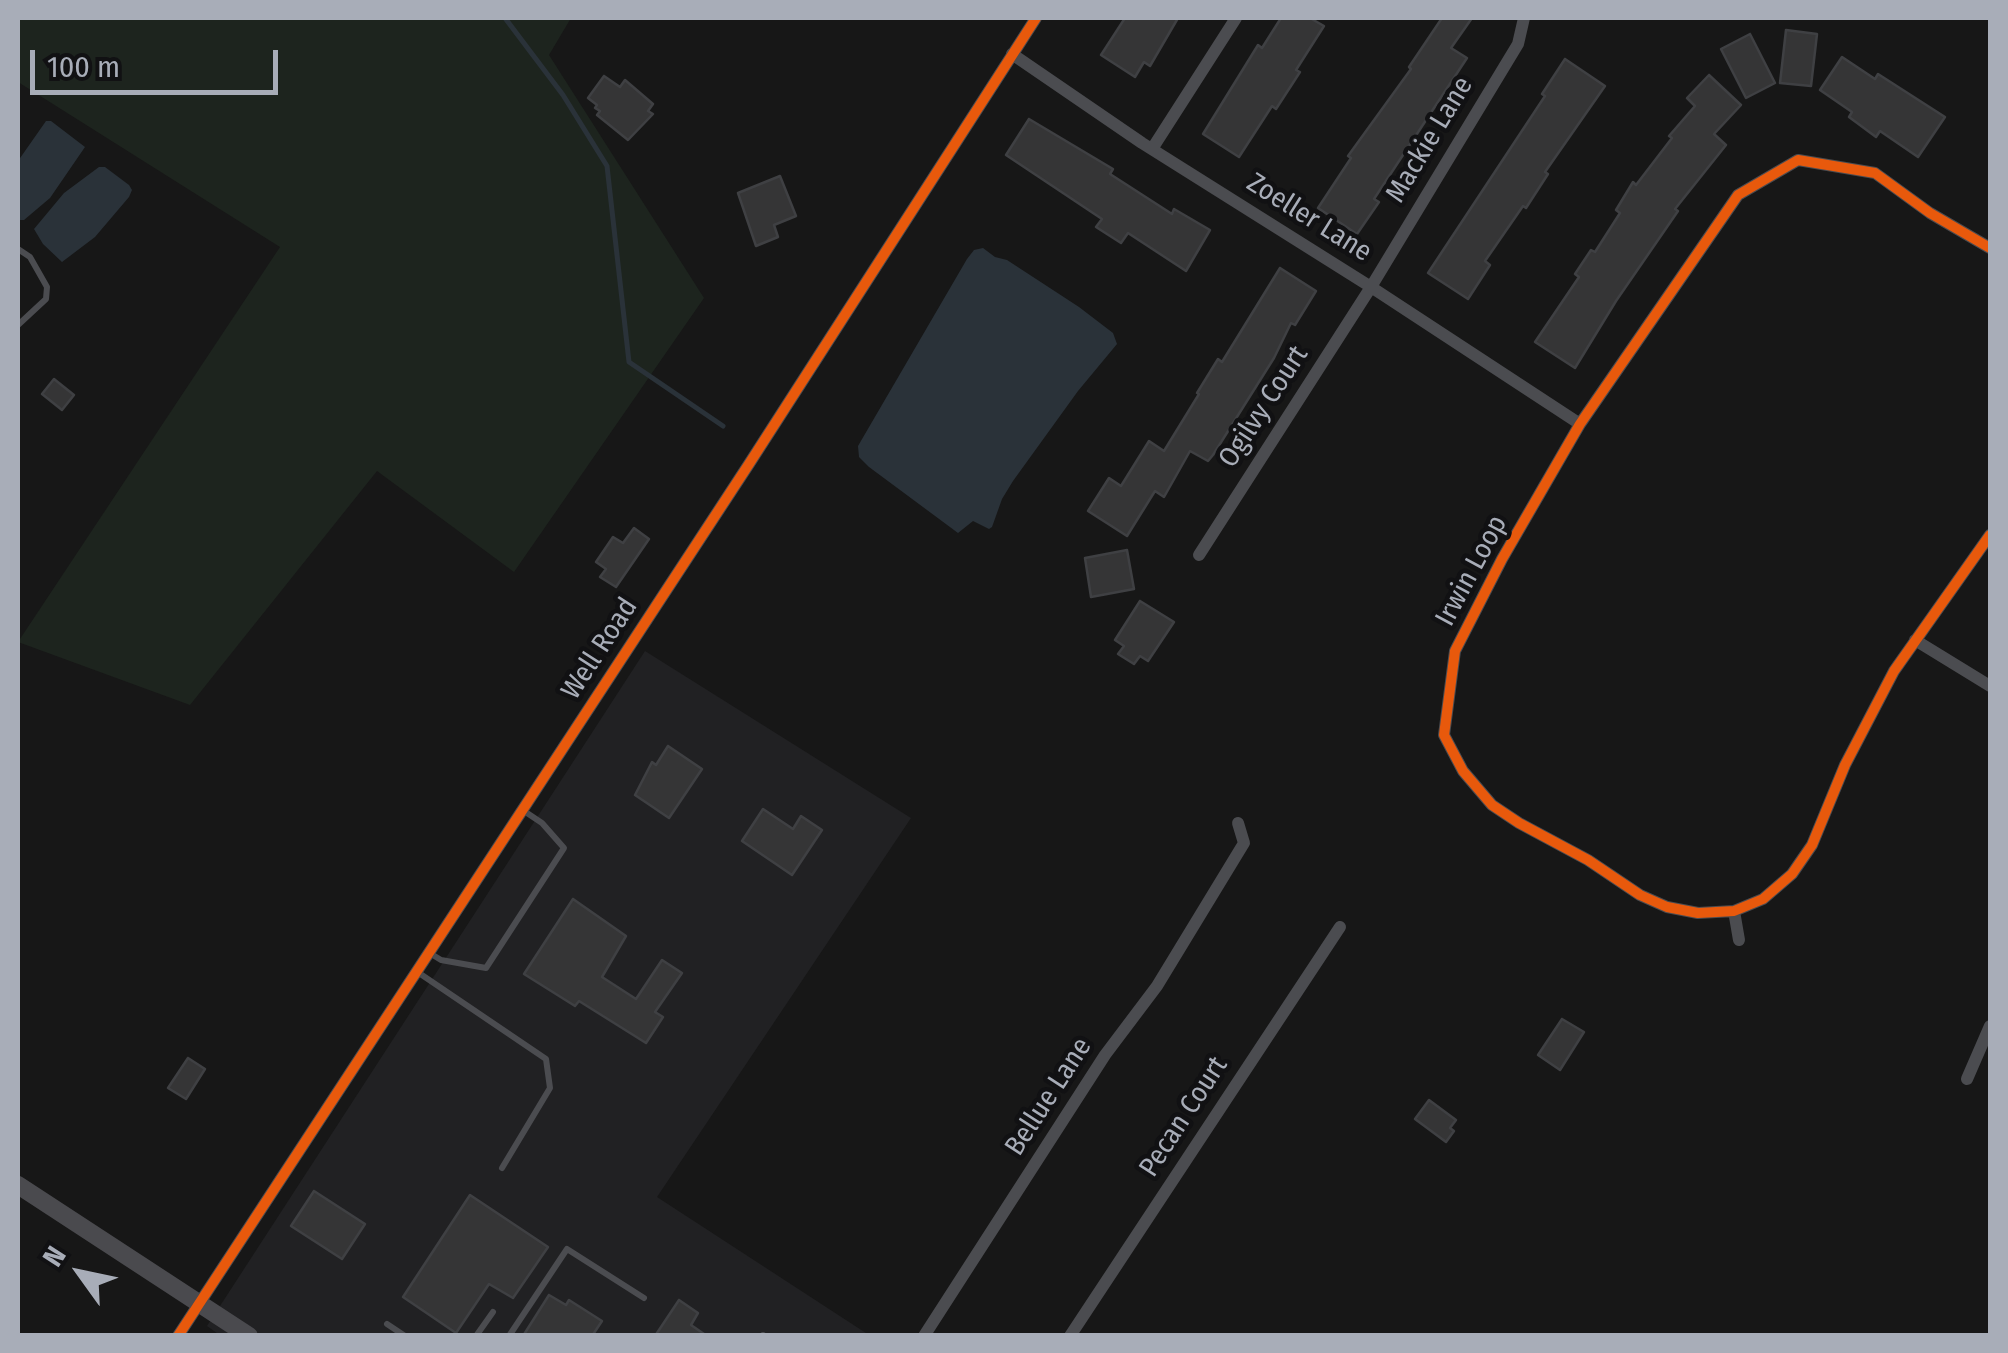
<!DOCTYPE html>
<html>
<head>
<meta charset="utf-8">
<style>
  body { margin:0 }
  #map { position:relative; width:2008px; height:1353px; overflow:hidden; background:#171717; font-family:"Fira Sans Condensed",sans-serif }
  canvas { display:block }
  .frame { position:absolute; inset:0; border:20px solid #a8adb8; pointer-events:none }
  .north { position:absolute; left:30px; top:1223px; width:100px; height:100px; -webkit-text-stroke:8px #111113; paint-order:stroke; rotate:303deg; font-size:28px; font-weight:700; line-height:40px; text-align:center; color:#a8adb8 }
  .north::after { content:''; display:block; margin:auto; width:35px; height:45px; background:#a8adb8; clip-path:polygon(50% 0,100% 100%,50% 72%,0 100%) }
  .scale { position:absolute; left:30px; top:50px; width:248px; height:45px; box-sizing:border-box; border:5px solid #a8adb8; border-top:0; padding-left:12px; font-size:30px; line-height:35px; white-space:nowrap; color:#a8adb8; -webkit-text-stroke:8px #111113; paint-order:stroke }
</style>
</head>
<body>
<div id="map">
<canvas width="2008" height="1353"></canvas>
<div class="frame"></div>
<div class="north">N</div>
<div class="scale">100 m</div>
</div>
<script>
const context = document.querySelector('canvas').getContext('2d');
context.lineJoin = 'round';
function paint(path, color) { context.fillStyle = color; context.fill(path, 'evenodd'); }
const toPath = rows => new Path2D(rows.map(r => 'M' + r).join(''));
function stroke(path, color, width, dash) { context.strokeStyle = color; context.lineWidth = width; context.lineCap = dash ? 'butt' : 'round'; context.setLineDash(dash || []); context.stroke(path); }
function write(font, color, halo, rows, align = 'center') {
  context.font = font + ' "Fira Sans Condensed",sans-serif'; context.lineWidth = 9; context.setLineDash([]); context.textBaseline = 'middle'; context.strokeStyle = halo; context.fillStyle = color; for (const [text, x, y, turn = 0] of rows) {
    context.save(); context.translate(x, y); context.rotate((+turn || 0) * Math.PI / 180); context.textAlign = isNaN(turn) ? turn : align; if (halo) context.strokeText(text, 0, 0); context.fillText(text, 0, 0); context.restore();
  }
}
const built = toPath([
  [645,651,911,818,657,1197,869,1335,221,1336,207,1326]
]);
const green = toPath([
  [18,18,571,18,549,55,704,298,514,572,377,471,190,705,18,642,280,247,18,82]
]);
const water = toPath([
  [46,121,51,121,85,147,50,198,24,220,18,220,18,161],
  [99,167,105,167,129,185,132,190,129,197,95,237,62,262,43,244,34,229,64,193],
  [983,248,995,257,1007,260,1079,307,1113,333,1117,344,1078,391,1013,481,1002,499,992,527,989,529,973,521,958,533,869,467,859,457,858,446,967,259,974,250]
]);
const stream = toPath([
  [505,18,563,95,607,166,629,362,723,426]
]);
const building = toPath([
  [1125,18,1178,18,1150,66,1144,62,1135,77,1101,55,1125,18],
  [1281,18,1310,18,1324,26,1296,70,1300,72,1276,109,1272,106,1239,157,1203,134,1258,45,1262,48,1281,18],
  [1442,18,1472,18,1451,48,1467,58,1374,199,1379,202,1357,234,1318,208,1351,158,1348,156,1411,69,1409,67,1442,18],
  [1786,30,1817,34,1811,86,1780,83,1786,30],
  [1750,34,1775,83,1746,98,1721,49,1750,34],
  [1842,57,1875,79,1878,74,1945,117,1918,157,1880,131,1876,137,1849,117,1852,112,1820,90,1842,57],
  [1565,59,1605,86,1545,172,1548,174,1526,208,1523,206,1485,261,1490,265,1468,299,1428,273,1545,96,1542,94,1565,59],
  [1709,75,1741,105,1714,134,1726,145,1675,209,1678,211,1616,301,1575,368,1535,342,1579,277,1575,274,1591,250,1595,252,1620,213,1616,210,1633,182,1636,185,1672,138,1669,136,1695,106,1687,98,1709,75],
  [604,76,620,87,625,80,653,104,648,111,653,114,628,140,597,115,600,111,595,108,597,105,588,98,604,76],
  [1029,119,1113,169,1110,174,1172,214,1174,209,1210,230,1186,271,1128,233,1121,243,1096,227,1102,219,1006,155,1029,119],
  [780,176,796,216,774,225,778,237,756,246,738,193,780,176],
  [1280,268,1316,291,1295,325,1291,323,1274,358,1213,455,1208,461,1190,451,1164,497,1155,491,1127,536,1088,511,1109,478,1121,486,1149,441,1164,451,1199,394,1197,393,1218,359,1222,362,1280,268],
  [54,379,74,395,62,410,42,394,54,379],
  [634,528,649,539,616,587,600,577,606,569,596,562,613,537,623,543,634,528],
  [1127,550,1134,589,1091,597,1085,558,1127,550],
  [1140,601,1174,622,1148,661,1140,656,1134,664,1118,654,1124,646,1115,640,1140,601],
  [668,746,702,769,669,818,635,795,652,762,656,765,668,746],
  [763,809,793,829,801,816,822,830,792,875,742,841,763,809],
  [573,899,626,936,602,977,636,999,662,960,682,973,655,1012,663,1017,646,1043,579,1001,575,1006,524,974,573,899],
  [1562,1019,1584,1032,1560,1070,1538,1055,1562,1019],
  [188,1058,205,1069,186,1099,168,1088,188,1058],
  [1429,1100,1456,1120,1450,1128,1454,1131,1446,1142,1415,1119,1429,1100],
  [314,1191,365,1224,342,1259,291,1226,314,1191],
  [470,1195,548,1247,513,1298,489,1284,456,1333,403,1297,470,1195],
  [549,1295,566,1305,569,1300,602,1321,592,1336,523,1336,549,1295],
  [679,1300,698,1313,691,1325,707,1336,655,1336,679,1300]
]);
const lane = toPath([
  [18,249,30,257,47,287,46,299,18,325],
  [428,952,441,960,486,968,564,848,542,823,524,811],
  [416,971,546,1059,550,1088,502,1168],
  [387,1324,405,1336],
  [476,1336,493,1312],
  [509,1336,567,1249,644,1298],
  [763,1336,763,1335]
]);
const street = toPath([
  [1012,54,1142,143,1371,287,1580,424],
  [1152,149,1236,18],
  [1990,248,1930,213,1875,173,1798,160,1738,195,1580,424,1502,559,1455,651,1444,735,1463,771,1492,805,1519,823,1588,860,1640,895,1667,907,1698,913,1734,911,1763,899,1792,874,1812,845,1845,765,1894,671,1990,535],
  [1199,555,1371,287,1518,44,1524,18],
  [1915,640,1990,686],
  [1734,911,1739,940],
  [1967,1079,1990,1026],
  [178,1336,749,464,1036,18],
  [924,1336,1105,1055,1157,986,1244,843,1238,823],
  [1070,1336,1340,927]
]);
const secondary = toPath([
  [18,1185,249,1336]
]);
const cycleway = toPath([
  [1990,248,1930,213,1875,173,1798,160,1738,195,1580,424,1502,559,1455,651,1444,735,1463,771,1492,805,1519,823,1588,860,1640,895,1667,907,1698,913,1734,911,1763,899,1792,874,1812,845,1845,765,1894,671,1990,535],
  [178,1336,749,464,1036,18]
]);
const streetNames = [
  ["Mackie Lane",1430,140,-59],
  ["Zoeller Lane",1309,218,32],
  ["Ogilvy Court",1264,407,-57],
  ["Irwin Loop",1472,571,-62],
  ["Well Road",600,649,-57],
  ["Bellue Lane",1049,1097,-57],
  ["Pecan Court",1184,1117,-57]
];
paint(built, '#212123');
paint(green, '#1d241e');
paint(water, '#2a3239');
stroke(stream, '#2a3239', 5);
paint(building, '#353536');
stroke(building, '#3f4043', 2.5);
stroke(lane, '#4b4c50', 6);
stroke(street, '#4b4c50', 12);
stroke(secondary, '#4a4a4e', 18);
stroke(cycleway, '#e8590c', 10);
write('28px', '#a8adb8', '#111113', streetNames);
</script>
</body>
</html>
